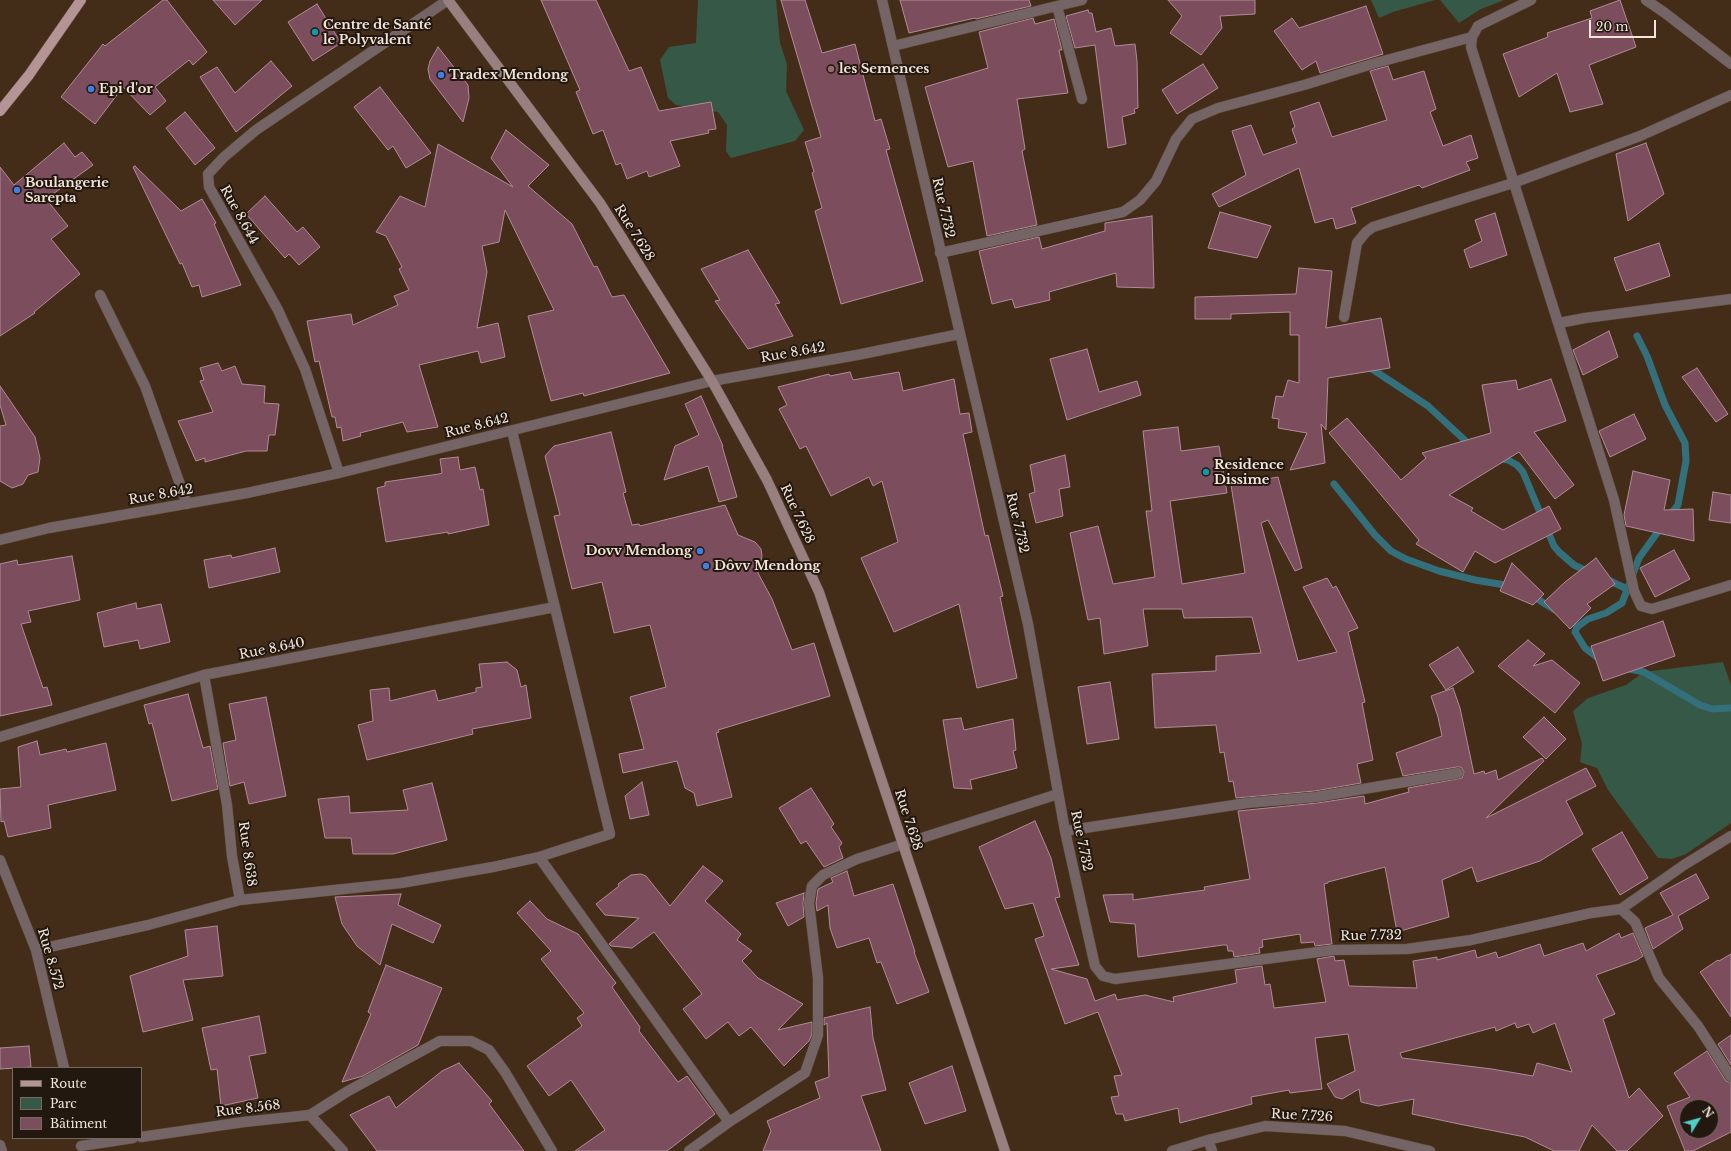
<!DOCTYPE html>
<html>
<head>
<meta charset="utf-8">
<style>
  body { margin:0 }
  #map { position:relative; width:1731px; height:1151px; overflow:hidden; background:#432d19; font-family:"Libre Baskerville",serif }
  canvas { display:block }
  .legend { position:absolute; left:12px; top:1067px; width:130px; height:72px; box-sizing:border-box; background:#22180f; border:1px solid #766a60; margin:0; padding:5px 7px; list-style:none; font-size:12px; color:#f4e5d9 }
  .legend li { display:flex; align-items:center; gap:8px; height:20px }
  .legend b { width:20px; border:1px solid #766a60 }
  .north { position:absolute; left:1679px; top:1099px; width:40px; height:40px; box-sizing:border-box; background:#22180f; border:1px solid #766a60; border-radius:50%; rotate:53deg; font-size:11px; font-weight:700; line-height:16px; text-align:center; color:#f4e5d9 }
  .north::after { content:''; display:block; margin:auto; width:14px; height:18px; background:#54cdc8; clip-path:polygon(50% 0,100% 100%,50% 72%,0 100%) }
  .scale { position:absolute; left:1589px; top:20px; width:67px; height:18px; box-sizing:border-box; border:2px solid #f4e5d9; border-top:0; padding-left:5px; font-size:12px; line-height:14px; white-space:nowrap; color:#f4e5d9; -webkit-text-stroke:3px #22180f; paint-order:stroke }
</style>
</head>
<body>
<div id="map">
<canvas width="1731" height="1151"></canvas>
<ul class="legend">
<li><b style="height:5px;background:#b49495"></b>Route</li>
<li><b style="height:11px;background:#365846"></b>Parc</li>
<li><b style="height:11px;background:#7b4d5d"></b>Bâtiment</li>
</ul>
<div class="north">N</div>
<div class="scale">20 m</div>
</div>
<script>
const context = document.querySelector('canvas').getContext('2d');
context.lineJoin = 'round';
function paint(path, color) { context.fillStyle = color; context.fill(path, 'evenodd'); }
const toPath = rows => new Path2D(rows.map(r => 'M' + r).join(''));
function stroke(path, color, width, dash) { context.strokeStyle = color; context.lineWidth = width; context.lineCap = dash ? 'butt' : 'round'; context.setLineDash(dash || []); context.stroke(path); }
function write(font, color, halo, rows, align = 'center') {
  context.font = font + ' "Libre Baskerville",serif'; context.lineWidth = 4; context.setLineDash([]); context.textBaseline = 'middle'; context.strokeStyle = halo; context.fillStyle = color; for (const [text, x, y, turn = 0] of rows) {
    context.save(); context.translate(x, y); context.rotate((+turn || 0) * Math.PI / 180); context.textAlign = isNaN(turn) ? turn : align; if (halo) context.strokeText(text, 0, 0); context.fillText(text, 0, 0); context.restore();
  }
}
const green = toPath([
  [698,0,776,0,780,43,787,64,786,91,804,130,795,141,731,158,726,151,727,125,718,112,676,105,668,98,660,60,669,47,696,43],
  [1371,0,1435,0,1393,12,1379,18],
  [1440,0,1504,0,1481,9,1459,23],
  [1723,662,1731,685,1731,823,1686,854,1672,859,1658,858,1608,790,1597,768,1580,762,1582,744,1573,711,1588,698,1626,685,1644,672]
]);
const stream = toPath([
  [1637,336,1647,356,1665,405,1685,443,1686,461,1678,505,1668,517],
  [1369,367,1428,406,1471,446],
  [1497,458,1508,460,1517,465,1523,472,1554,546,1559,552,1574,565,1591,573],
  [1334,484,1375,535,1391,551,1406,559,1439,571,1475,580,1511,586],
  [1606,579,1627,589],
  [1531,595,1555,610],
  [1602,661,1585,648,1575,632,1577,627,1588,619,1606,613,1622,603,1639,558,1662,526],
  [1625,668,1644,672,1700,705,1712,709,1731,708]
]);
const building = toPath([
  [163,0,167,0,207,52,193,65,189,60,155,87,166,101,150,115,123,87,95,124,61,97,103,44,105,46,163,0],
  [213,0,262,0,235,25,213,0],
  [541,0,596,0,629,71,641,67,659,111,711,102,716,129,708,130,709,133,670,141,680,166,649,177,647,171,627,179,621,163,616,165,603,130,593,134,576,92,580,90,541,0],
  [781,0,805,0,822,53,855,44,875,121,881,119,890,149,886,150,923,281,841,304,815,211,822,208,812,173,814,172,805,142,821,137,781,0],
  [900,0,1029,0,1031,6,976,19,975,18,909,33,900,0],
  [1168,0,1255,0,1255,14,1220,16,1222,28,1201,55,1170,33,1182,16,1168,0],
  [1620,0,1636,47,1589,65,1603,104,1570,112,1557,73,1519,97,1503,54,1548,37,1547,33,1592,18,1590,11,1620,0],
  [317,4,341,43,313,61,288,22,317,4],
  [1366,6,1383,54,1320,73,1316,61,1302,70,1274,31,1292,18,1299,28,1366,6],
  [1088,10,1089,13,1092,13,1096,32,1111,28,1115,46,1135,44,1137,61,1138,108,1134,109,1135,113,1122,117,1126,144,1108,148,1095,45,1075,48,1066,16,1088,10],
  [1033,18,1035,24,1054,19,1062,50,1059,50,1068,93,1017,99,1025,149,1022,151,1037,225,987,236,973,161,948,167,925,87,988,68,979,32,1033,18],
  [438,47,468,85,469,98,463,122,430,79,428,69,430,61,438,47],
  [271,61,292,86,236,132,200,77,217,67,235,93,271,61],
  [1203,64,1218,88,1177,114,1162,90,1203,64],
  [1388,66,1393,80,1424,71,1436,109,1430,112,1443,146,1471,135,1478,158,1466,162,1470,170,1422,188,1419,185,1351,208,1356,223,1336,229,1333,218,1315,223,1299,168,1219,207,1212,194,1246,175,1232,131,1251,125,1263,155,1297,143,1292,129,1295,127,1290,112,1319,102,1332,137,1387,120,1370,71,1388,66],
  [380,87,431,153,406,168,393,146,388,150,354,107,380,87],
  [185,112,215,148,195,165,166,128,185,112],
  [506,130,549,165,528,186,572,224,594,267,597,266,612,297,624,295,670,373,584,396,583,393,551,401,528,316,554,310,505,210,499,242,482,246,487,272,477,328,498,323,505,357,481,363,478,351,419,365,438,427,407,432,403,422,360,433,361,436,343,441,341,427,337,428,335,417,332,417,319,361,315,362,307,321,351,314,353,325,398,305,394,296,409,290,399,269,402,267,386,236,376,232,400,196,425,207,438,144,513,187,491,158,506,130],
  [64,143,75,157,82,152,93,165,46,199,68,226,51,239,80,274,34,312,35,313,0,336,0,167,14,185,64,143],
  [1646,143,1664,194,1628,221,1616,154,1646,143],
  [135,166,181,211,202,199,216,223,214,224,241,285,202,297,199,285,192,287,182,263,180,264,133,167,135,166],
  [265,196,297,232,303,227,320,247,299,265,289,254,285,258,246,214,265,196],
  [1220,212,1271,226,1257,258,1208,248,1220,212],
  [1495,213,1507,255,1470,268,1464,250,1482,241,1475,220,1495,213],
  [1152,216,1154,288,1117,287,1116,273,1049,292,1050,300,1015,308,1012,299,992,304,979,251,1039,237,1042,249,1105,231,1105,223,1152,216],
  [1659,243,1670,276,1626,291,1614,258,1659,243],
  [748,250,780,303,775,304,793,336,748,349,715,301,720,300,701,269,748,250],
  [1299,268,1332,271,1326,328,1381,318,1390,368,1328,378,1326,430,1321,424,1325,463,1290,470,1307,433,1278,428,1279,419,1272,418,1276,396,1283,397,1288,380,1299,383,1299,335,1290,335,1290,312,1231,314,1231,319,1195,319,1195,297,1296,294,1299,268],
  [1609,331,1618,357,1583,375,1573,350,1609,331],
  [1087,349,1099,392,1137,381,1141,395,1067,420,1050,359,1087,349],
  [218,363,222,371,235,366,242,384,265,386,264,403,279,404,275,435,269,435,267,451,246,451,205,462,205,458,196,461,178,421,213,412,200,381,204,380,200,368,218,363],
  [1697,368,1728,414,1716,422,1682,377,1697,368],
  [850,372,853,380,899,372,903,391,954,379,960,414,969,413,972,432,963,434,985,536,988,535,1003,596,1000,597,1017,678,977,688,959,604,894,632,861,558,898,542,882,481,873,486,869,477,831,496,806,446,800,449,779,409,787,405,778,387,829,374,830,376,850,372],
  [1551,379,1566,421,1534,432,1574,485,1555,499,1519,452,1449,495,1473,508,1471,511,1503,530,1549,506,1561,529,1495,563,1475,551,1463,572,1416,544,1419,540,1329,433,1347,418,1401,480,1426,458,1422,453,1491,433,1482,385,1516,380,1518,390,1551,379],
  [0,386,35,437,40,458,38,472,28,475,23,484,12,488,0,481,0,426,6,425,0,405,0,386],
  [701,396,723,446,722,446,737,497,719,502,708,466,664,480,675,446,699,435,685,404,701,396],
  [1634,414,1646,439,1610,457,1599,431,1634,414],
  [1178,427,1181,451,1219,446,1227,493,1170,501,1182,584,1245,573,1231,485,1278,477,1302,568,1295,571,1268,520,1261,523,1298,661,1337,652,1303,587,1327,578,1333,588,1336,586,1358,628,1348,632,1365,702,1362,703,1373,760,1357,764,1361,783,1315,791,1236,798,1233,781,1229,782,1224,752,1220,753,1216,725,1155,728,1152,674,1216,671,1216,656,1261,653,1252,617,1184,618,1182,609,1143,609,1148,646,1104,654,1100,618,1088,620,1070,533,1098,526,1113,584,1155,577,1146,511,1152,511,1143,431,1178,427],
  [611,432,626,492,623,493,632,525,639,524,640,526,725,505,738,535,755,542,761,549,762,556,758,573,772,599,792,650,814,643,830,696,718,730,719,732,716,733,732,797,697,806,694,793,685,788,677,761,623,773,619,754,644,749,630,697,666,687,650,625,614,633,602,582,572,589,554,516,560,515,545,456,554,446,611,432],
  [1065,455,1070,487,1059,489,1063,516,1036,523,1029,494,1035,492,1030,465,1065,455],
  [458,457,460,470,475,467,480,490,483,489,489,525,448,534,448,532,386,542,377,488,385,486,385,482,439,474,442,473,440,459,458,457],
  [1633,471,1670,480,1664,510,1693,509,1694,541,1626,526,1624,515,1633,471],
  [1713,492,1731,495,1731,523,1709,520,1713,492],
  [275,548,280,572,209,588,204,560,231,555,232,558,275,548],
  [1674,550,1690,579,1655,597,1640,568,1674,550],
  [72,556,80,600,28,611,31,622,21,624,43,688,47,687,52,705,0,716,0,564,17,560,18,565,72,556],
  [1596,558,1615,584,1587,604,1591,608,1570,629,1544,602,1565,582,1596,558],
  [1512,563,1544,594,1533,605,1500,591,1512,563],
  [136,603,137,609,161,604,170,642,140,649,138,640,104,647,97,613,136,603],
  [1663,621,1675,656,1603,681,1591,646,1663,621],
  [1528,640,1545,654,1533,666,1552,660,1580,683,1555,713,1498,666,1528,640],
  [1458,647,1474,672,1446,690,1429,665,1458,647],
  [507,662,517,670,521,687,526,685,531,718,472,729,473,734,367,760,358,725,373,721,370,690,389,688,390,701,435,690,438,701,476,692,476,688,482,687,479,664,507,662],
  [1110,682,1119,739,1087,744,1078,687,1110,682],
  [1453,688,1460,708,1474,774,1484,771,1485,774,1496,770,1498,780,1542,758,1544,761,1486,818,1586,768,1596,786,1566,801,1583,834,1540,861,1477,882,1472,867,1442,880,1449,917,1397,932,1385,867,1328,882,1328,883,1324,884,1332,944,1315,946,1314,942,1301,943,1300,934,1262,940,1263,947,1259,948,1260,953,1234,957,1233,951,1228,951,1227,945,1223,945,1138,957,1135,924,1110,922,1103,895,1133,894,1133,900,1205,890,1204,887,1250,879,1238,811,1317,803,1364,796,1365,804,1409,792,1408,788,1462,778,1464,772,1461,767,1457,767,1403,776,1396,753,1442,736,1438,717,1431,696,1453,688],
  [188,694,203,748,210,746,218,789,172,801,152,723,149,724,144,705,188,694],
  [266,697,286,796,249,804,244,782,230,786,223,743,236,740,229,704,266,697],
  [1544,717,1566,739,1546,759,1523,737,1544,717],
  [961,718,964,730,1013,719,1016,750,1013,751,1017,768,970,780,972,789,954,788,943,720,961,718],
  [37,741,40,755,66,749,67,752,106,743,116,790,48,805,51,828,8,837,4,821,1,822,0,789,21,787,18,747,37,741],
  [642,782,649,815,630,819,625,796,642,782],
  [432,783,447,840,393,854,353,854,351,838,325,838,318,799,349,796,350,813,408,810,403,790,432,783],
  [811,788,834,824,831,827,842,843,839,847,843,858,824,867,806,841,801,844,779,808,811,788],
  [1035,821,1051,858,1060,897,1055,898,1079,965,1051,969,1087,979,1095,1001,1115,994,1117,1000,1145,995,1174,1002,1173,997,1237,983,1235,970,1262,966,1265,985,1270,984,1274,1008,1326,1002,1317,959,1334,956,1335,961,1344,960,1349,986,1417,988,1413,961,1437,957,1437,960,1475,950,1477,958,1496,952,1498,958,1540,944,1544,956,1583,943,1586,951,1619,933,1621,938,1633,933,1643,956,1637,960,1596,975,1615,1014,1603,1019,1629,1098,1639,1088,1663,1116,1627,1151,1617,1151,1592,1125,1579,1151,1554,1151,1525,1137,1459,1124,1412,1114,1414,1099,1378,1106,1361,1102,1359,1089,1342,1099,1335,1097,1327,1084,1355,1071,1348,1034,1315,1038,1322,1089,1290,1093,1289,1090,1251,1097,1252,1104,1180,1123,1178,1108,1125,1121,1123,1114,1116,1114,1111,1097,1119,1096,1114,1076,1122,1075,1098,1012,1065,1024,1035,939,1044,936,1033,903,1005,909,979,847,1035,821],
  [1515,1023,1517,1028,1529,1024,1533,1033,1555,1023,1572,1072,1537,1063,1533,1076,1492,1069,1402,1058,1400,1053,1495,1027,1496,1031,1515,1023],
  [1622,832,1648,878,1620,895,1592,849,1622,832],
  [703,866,723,881,705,901,741,934,737,940,752,951,742,961,758,978,803,1004,778,1030,812,1022,812,1034,809,1041,784,1066,751,1027,739,1036,728,1022,706,1039,683,1009,702,994,654,932,632,948,611,946,609,944,639,918,605,915,596,904,619,886,618,884,631,875,641,874,646,876,670,906,703,866],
  [847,871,854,896,893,884,915,952,914,952,929,992,897,1004,881,962,877,963,869,938,837,948,830,928,828,905,817,911,816,903,818,889,833,882,831,878,847,871],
  [1696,874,1709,898,1678,916,1683,929,1653,949,1645,928,1673,915,1660,893,1696,874],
  [804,893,803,904,804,917,788,926,776,903,804,893],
  [401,894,398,905,441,925,433,943,392,924,380,965,357,946,342,924,335,897,401,894],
  [530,901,547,919,578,934,616,983,612,987,640,1027,639,1031,678,1082,687,1076,715,1114,667,1151,575,1151,605,1130,571,1080,549,1096,527,1066,582,1026,577,1018,584,1013,541,959,551,951,517,913,530,901],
  [217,926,223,976,183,980,193,1020,143,1032,130,976,188,956,185,930,217,926],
  [1731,954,1731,1017,1700,972,1718,960,1719,961,1731,954],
  [386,965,442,988,418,1045,363,1076,342,1082,371,1014,368,1012,386,965],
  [870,1007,873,1038,886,1090,861,1096,881,1151,763,1151,771,1131,767,1121,820,1098,815,1082,829,1077,827,1023,824,1025,824,1018,870,1007],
  [259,1016,266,1053,249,1056,258,1098,221,1106,217,1069,211,1070,202,1028,259,1016],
  [1731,1035,1731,1065,1718,1044,1731,1035],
  [29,1046,31,1067,0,1069,0,1048,29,1046],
  [1707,1051,1726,1081,1731,1083,1731,1132,1693,1151,1685,1151,1667,1106,1690,1097,1674,1073,1707,1051],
  [1687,1107,1711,1107,1711,1131,1687,1131,1687,1107],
  [459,1063,492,1101,489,1104,524,1151,377,1151,350,1115,389,1096,396,1108,442,1071,459,1063],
  [952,1066,966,1111,925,1124,909,1083,952,1066]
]);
const minor = toPath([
  [882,0,1028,624,1065,831,1095,966,1103,976,1115,979,1333,950,1407,949,1471,940,1591,913,1621,909,1635,922,1659,978,1698,1026,1731,1077],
  [1531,0,1478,26,1472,37,1471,47,1614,500,1634,591,1641,606,1652,609,1731,585],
  [1646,0,1665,13,1731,64],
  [1057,6,1082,99],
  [893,46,1082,0],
  [940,253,1123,212,1140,200,1156,181,1176,139,1192,119,1218,108,1304,85,1372,64,1472,37],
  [100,295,145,386,187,504],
  [1344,317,1357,243,1366,232,1373,227,1513,183,1640,136,1731,95],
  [1559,323,1585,318,1731,299],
  [339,473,305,369,278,310,209,187,208,174,224,157,256,130,448,0],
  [0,540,49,528,247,493,339,473,712,381,857,355,960,334],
  [0,737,204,675,555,607],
  [1065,831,1247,803,1316,797,1458,773],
  [539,857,729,1122],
  [0,860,36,950,64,1068],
  [240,900,401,883,493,867,539,857,610,834,512,431],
  [1621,909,1684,865,1731,836],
  [36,950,148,925,240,900,232,856,227,805,204,675],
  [310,1115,348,1091,440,1041,471,1041,489,1050,505,1072,552,1151],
  [141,1137,244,1122,310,1115,343,1151],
  [1208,1140,1212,1151],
  [0,1145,2,1151],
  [81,1146,133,1138],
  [689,1151,729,1122,805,1073,818,1035,818,978,809,903,812,886,823,875,857,859,1058,794],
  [1172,1151,1208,1140,1265,1126,1345,1131,1430,1151]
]);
const secondary = toPath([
  [448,0,600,203,712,381,767,480,819,592,1005,1151]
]);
const primary = toPath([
  [0,111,29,75,81,0]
]);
const markers = [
  [315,32,4,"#0f9aa8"],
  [831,69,4,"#8d6e63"],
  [441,75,4,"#3f7fe0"],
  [91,89,4,"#3f7fe0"],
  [17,190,4,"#3f7fe0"],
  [1206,472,4,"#0f9aa8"],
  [700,551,4,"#3f7fe0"],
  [706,566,4,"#3f7fe0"]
];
const poiNames = [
  ["Centre de Santé",323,25],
  ["le Polyvalent",323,40],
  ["les Semences",839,69],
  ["Tradex Mendong",449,75],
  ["Epi d'or",99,89],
  ["Boulangerie",25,183],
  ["Sarepta",25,198],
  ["Residence",1214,465],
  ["Dissime",1214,480],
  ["Dovv Mendong",692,551,"right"],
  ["Dôvv Mendong",714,566]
];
const streetNames = [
  ["Rue 7.732",943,208,77],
  ["Rue 8.644",239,215,61],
  ["Rue 7.628",634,233,58],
  ["Rue 8.642",793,353,-10],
  ["Rue 8.642",477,426,-14],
  ["Rue 8.642",161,495,-10],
  ["Rue 7.628",797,514,65],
  ["Rue 7.732",1017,523,77],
  ["Rue 8.640",272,649,-11],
  ["Rue 7.628",908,820,72],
  ["Rue 7.732",1081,841,78],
  ["Rue 8.638",247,854,82],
  ["Rue 7.732",1371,936,-1],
  ["Rue 8.572",50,959,74],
  ["Rue 8.568",248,1109,-7],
  ["Rue 7.726",1302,1116,3]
];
paint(green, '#365846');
stroke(stream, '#33707c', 7);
paint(building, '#7b4d5d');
stroke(building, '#b08c97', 1);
stroke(minor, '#5f4a38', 11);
stroke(secondary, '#5f4a38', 11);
stroke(primary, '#5f4a38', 11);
stroke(minor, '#746465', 10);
stroke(secondary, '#987f80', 10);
stroke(primary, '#b49495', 10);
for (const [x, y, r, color] of markers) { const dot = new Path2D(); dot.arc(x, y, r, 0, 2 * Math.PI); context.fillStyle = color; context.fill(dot); stroke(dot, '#22180f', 1.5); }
write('bold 13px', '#f4e5d9', '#22180f', poiNames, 'left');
write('13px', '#f4e5d9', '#22180f', streetNames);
</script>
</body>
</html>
